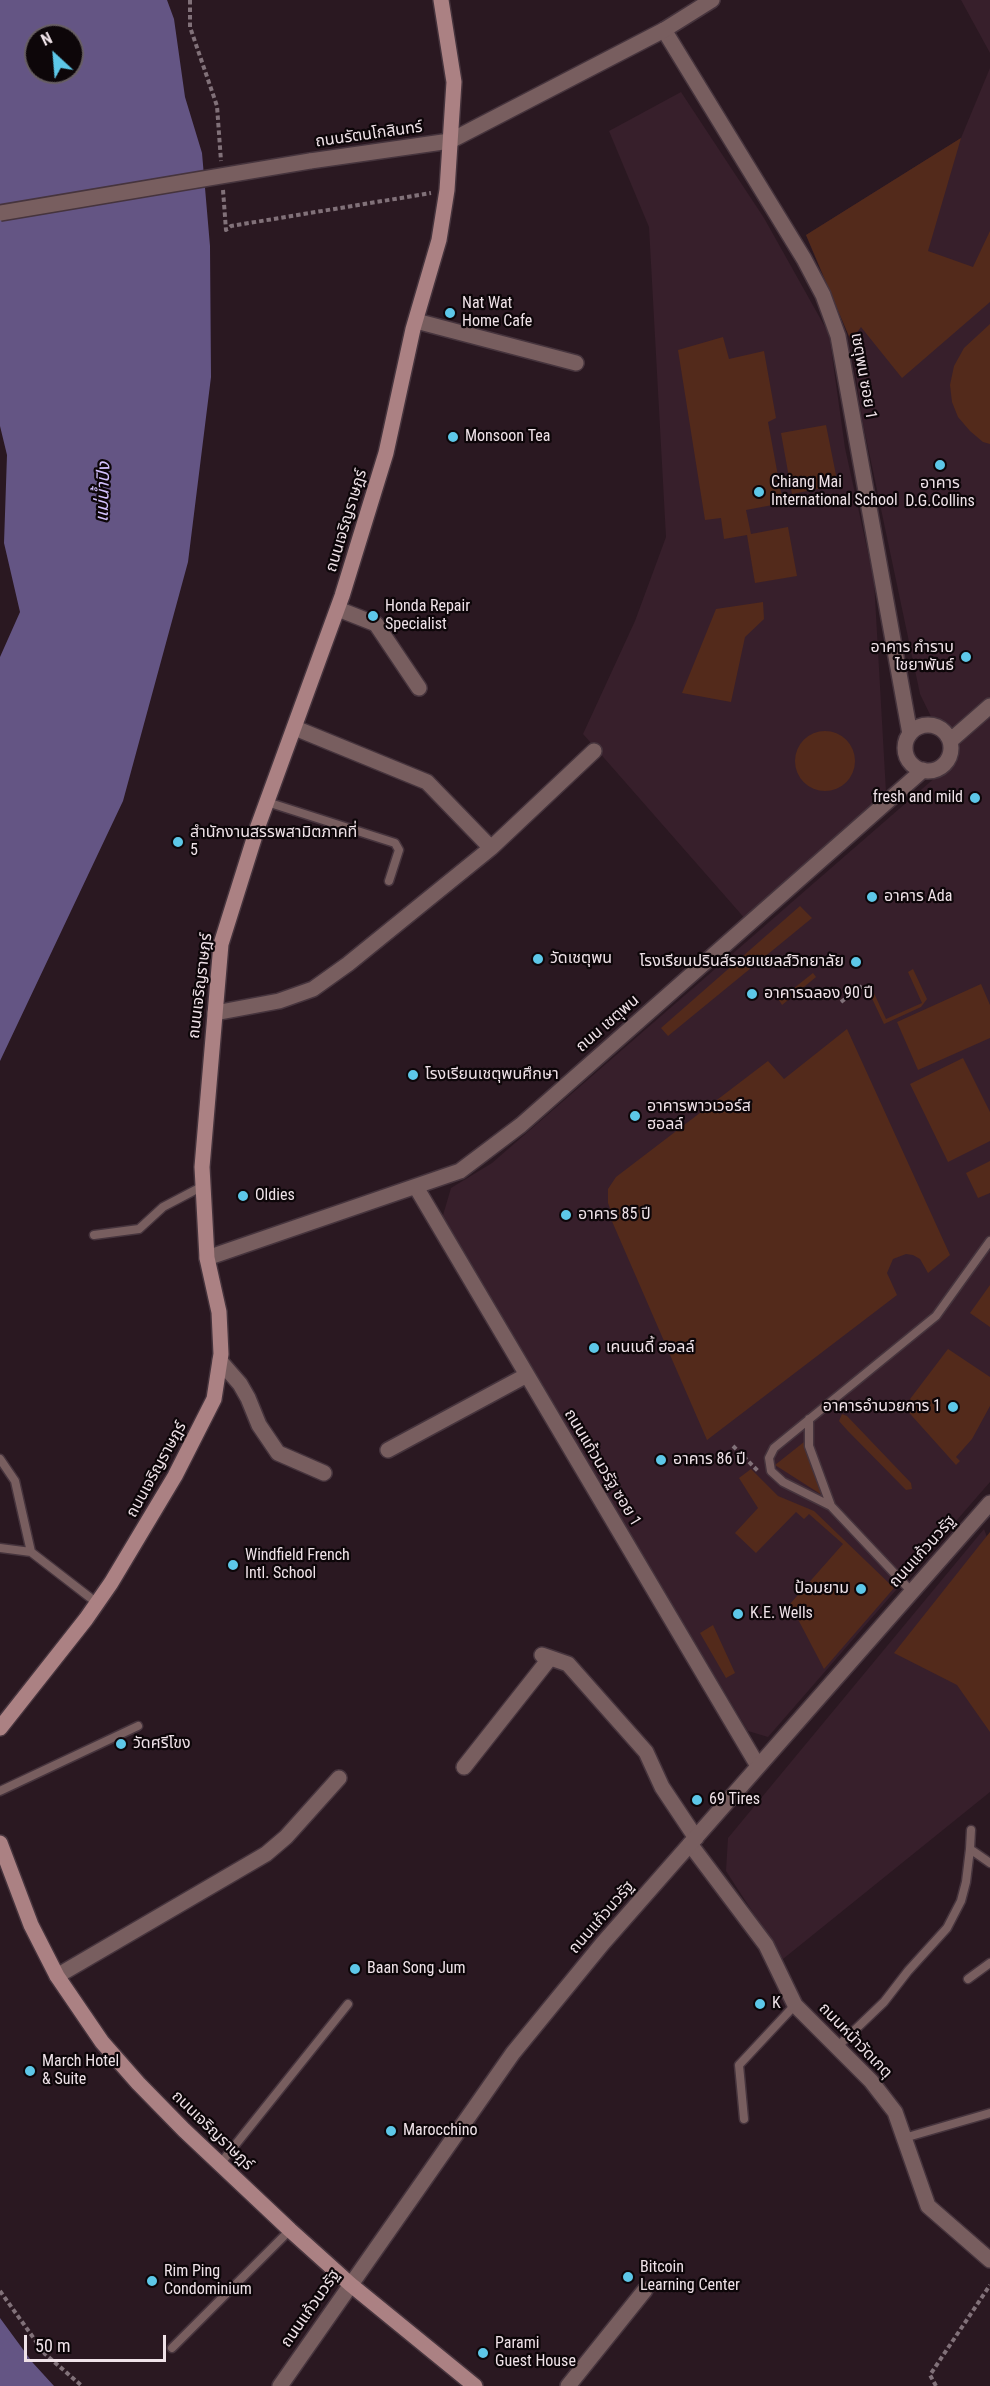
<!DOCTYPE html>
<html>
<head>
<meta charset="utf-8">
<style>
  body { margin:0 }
  #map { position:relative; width:990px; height:2386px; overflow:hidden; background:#2a1821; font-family:"Roboto Condensed",sans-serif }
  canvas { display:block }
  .north { position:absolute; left:24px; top:24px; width:60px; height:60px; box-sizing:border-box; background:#0d0609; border:2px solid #675e62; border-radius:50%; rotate:334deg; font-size:16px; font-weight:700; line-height:24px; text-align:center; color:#efe2e8 }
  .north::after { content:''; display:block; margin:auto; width:21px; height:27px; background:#5dc7e8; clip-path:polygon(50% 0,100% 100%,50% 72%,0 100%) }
  .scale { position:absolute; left:24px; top:2335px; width:142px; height:27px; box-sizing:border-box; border:3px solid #efe2e8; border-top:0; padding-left:8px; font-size:18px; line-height:21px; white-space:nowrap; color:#efe2e8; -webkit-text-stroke:4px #0d0609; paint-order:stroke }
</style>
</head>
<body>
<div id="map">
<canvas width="990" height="2386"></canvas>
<div class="north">N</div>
<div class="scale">50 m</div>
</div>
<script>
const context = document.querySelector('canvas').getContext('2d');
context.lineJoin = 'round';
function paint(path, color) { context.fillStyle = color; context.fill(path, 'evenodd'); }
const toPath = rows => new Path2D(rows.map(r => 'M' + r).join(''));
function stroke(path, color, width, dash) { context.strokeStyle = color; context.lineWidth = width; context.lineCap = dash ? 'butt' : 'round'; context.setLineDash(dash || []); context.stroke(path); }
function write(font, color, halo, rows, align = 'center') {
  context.font = font + ' "Roboto Condensed","Noto Sans Thai",sans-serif'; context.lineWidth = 4.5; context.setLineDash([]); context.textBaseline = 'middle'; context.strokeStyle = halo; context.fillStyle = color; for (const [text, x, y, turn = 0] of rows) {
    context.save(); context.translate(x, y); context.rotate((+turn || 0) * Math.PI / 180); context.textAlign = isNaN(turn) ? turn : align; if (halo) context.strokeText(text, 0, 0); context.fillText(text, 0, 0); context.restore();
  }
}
const built = toPath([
  [961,0,990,0,990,53],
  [990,68,990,1482,768,1737,748,1731,441,1222,451,1188,492,1163,953,762,920,694,862,419,851,341,806,235,961,138],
  [681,92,764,218,829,334,845,448,874,580,886,792,747,921,583,734,635,621,666,537,649,227,609,131],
  [984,1529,990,1545,990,1792,783,1959,726,1871,728,1838]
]);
const green = toPath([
  [961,138,928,251,973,267,990,231,990,302,902,378,861,327,851,341,806,235],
  [990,324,990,444,983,442,970,431,958,417,952,402,950,385,954,366,964,348],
  [723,337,729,359,764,351,776,418,768,422,783,503,746,510,751,534,788,527,797,576,755,583,747,535,724,539,721,518,705,520,678,350],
  [826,425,838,485,792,494,781,433],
  [763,602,764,619,745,637,731,702,682,693,716,609],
  '795 761a30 30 0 1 1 60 0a30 30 0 1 1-60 0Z',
  [800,906,812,918,668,1036,661,1028],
  [913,969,927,999,921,1007,884,1024,869,992,873,991,886,1019,922,1003,908,972],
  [813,973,816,977,782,1005,779,1000],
  [981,984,990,1005,990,1038,918,1070,897,1022],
  [847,1029,950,1255,928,1273,920,1259,913,1255,906,1254,893,1259,887,1273,897,1295,707,1440,611,1219,613,1217,608,1203,608,1189,616,1177,768,1061,784,1079],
  [963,1058,990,1112,990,1141,948,1162,910,1084],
  [990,1161,990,1193,978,1198,966,1173],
  [990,1285,990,1327,970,1313],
  [948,1349,990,1377,990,1406,972,1439,956,1457,960,1461,956,1465,904,1407],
  [842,1414,847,1416,911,1483,912,1489,906,1490,847,1430,839,1421],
  [804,1442,822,1495,775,1465],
  [751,1469,778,1496,814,1511,894,1588,824,1669,790,1604,843,1544,809,1514,804,1519,796,1512,756,1553,735,1533,758,1508,739,1478],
  [990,1532,990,1732,957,1685,894,1653],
  [713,1625,735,1673,726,1678,700,1633]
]);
const water = toPath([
  [0,0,167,0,174,19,185,97,202,153,210,246,211,377,188,562,123,801,0,1061,0,657,20,612,4,543,7,455,0,426],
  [36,36,72,36,72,72,36,72],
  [0,2318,33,2363,54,2386,0,2386]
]);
const path = toPath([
  [190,0,190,27,217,106,221,161],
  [223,190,226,230,231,226,431,193],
  [841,1002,862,986],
  [733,1446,758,1471],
  [0,2291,45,2354,82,2386],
  [936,2386,930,2375,990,2285]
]);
const service = toPath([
  [267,802,395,843,399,850,389,881],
  [94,1235,139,1229,163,1207,203,1186],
  [809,1419,809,1446,831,1506,912,1592],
  [0,1459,15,1481,31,1552],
  [831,1506,783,1482,771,1471,769,1458,774,1448,936,1316,990,1241],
  [0,1548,31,1552,97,1603],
  [0,1791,138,1726],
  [970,1849,971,1830],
  [968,1979,990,1963],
  [837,2047,884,2002,908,1971,947,1928,961,1901,966,1882,970,1849,990,1863],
  [744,2119,739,2065,795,2005],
  [904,2138,990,2113],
  [220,2164,348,2004],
  [172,2348,290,2230]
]);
const minor = toPath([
  [664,30,804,259,823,295,838,336,910,734],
  [416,321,576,363],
  [338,609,376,624,419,688],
  '905 748a23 23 0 1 1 46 0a23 23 0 1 1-46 0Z',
  [295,728,427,782,491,848,594,751],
  [950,741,990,706],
  [215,1013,279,1001,313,989,348,964,491,848],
  [416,1187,758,1766],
  [207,1258,460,1171,521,1125,923,770],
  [220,1361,240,1384,248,1398,259,1425,278,1453,324,1473],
  [388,1450,527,1375],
  [542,1655,568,1664,646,1752,662,1787,696,1838],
  [464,1767,550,1658],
  [690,1844,766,1945,795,2005,871,2081,895,2112,928,2206,990,2260],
  [57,1976,266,1854,286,1837,339,1778],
  [568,2386,645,2290]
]);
const tertiary = toPath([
  [310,161,450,141,664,30,712,0],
  [280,2386,513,2053,603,1943,990,1503]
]);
const secondary = toPath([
  [0,1728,86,1619,111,1583,175,1476,214,1399,221,1354,219,1312,207,1258,202,1167,221,944,258,826,342,596,386,453,413,329,439,240,447,190,454,82,441,0],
  [0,1843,31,1925,57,1976,102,2042,138,2083,184,2130,290,2230,350,2284,475,2386]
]);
const tertiaryBridge = toPath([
  [0,213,310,161]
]);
const markers = [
  [450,313,6,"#5dc7e8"],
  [453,437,6,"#5dc7e8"],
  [940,465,6,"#5dc7e8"],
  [759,492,6,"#5dc7e8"],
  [373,616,6,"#5dc7e8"],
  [966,657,6,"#5dc7e8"],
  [975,798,6,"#5dc7e8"],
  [178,842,6,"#5dc7e8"],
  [872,897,6,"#5dc7e8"],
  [538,959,6,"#5dc7e8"],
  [856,962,6,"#5dc7e8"],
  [752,994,6,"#5dc7e8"],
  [413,1075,6,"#5dc7e8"],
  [635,1116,6,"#5dc7e8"],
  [243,1196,6,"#5dc7e8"],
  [566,1215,6,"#5dc7e8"],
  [594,1348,6,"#5dc7e8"],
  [953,1407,6,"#5dc7e8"],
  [661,1460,6,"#5dc7e8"],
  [233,1565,6,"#5dc7e8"],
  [861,1589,6,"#5dc7e8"],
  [738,1614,6,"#5dc7e8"],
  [121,1744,6,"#5dc7e8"],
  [697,1800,6,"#5dc7e8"],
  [355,1969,6,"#5dc7e8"],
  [760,2004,6,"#5dc7e8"],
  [30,2071,6,"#5dc7e8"],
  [391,2131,6,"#5dc7e8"],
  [628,2277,6,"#5dc7e8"],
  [152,2281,6,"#5dc7e8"],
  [483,2353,6,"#5dc7e8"]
];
const streetNames = [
  ["ถนนรัตนโกสินทร์",369,135,-8],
  ["เชตุพน ซอย 1",863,376,80],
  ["ถนนเจริญราษฎร์",347,521,-73],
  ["ถนนเจริญราษฎร์",201,986,-83],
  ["ถนน เชตุพน",608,1024,-41],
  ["ถนนแก้วนวรัฐ ซอย 1",602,1468,59],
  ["ถนนเจริญราษฎร์",157,1470,-61],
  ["ถนนแก้วนวรัฐ",923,1552,-48],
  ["ถนนแก้วนวรัฐ",602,1918,-49],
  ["ถนนหน้าวัดเกตุ",855,2041,46],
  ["ถนนเจริญราษฎร์",212,2131,44],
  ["ถนนแก้วนวรัฐ",311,2309,-55]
];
const poiNames = [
  ["Nat Wat",462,304],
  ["Home Cafe",462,322],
  ["Monsoon Tea",465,437],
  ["Chiang Mai",771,483],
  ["International School",771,501],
  ["อาคาร",940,484,"center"],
  ["D.G.Collins",940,502,"center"],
  ["Honda Repair",385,607],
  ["Specialist",385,625],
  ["อาคาร กำราบ",954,648,"right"],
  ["ไชยาพันธ์",954,666,"right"],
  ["fresh and mild",963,798,"right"],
  ["สำนักงานสรรพสามิตภาคที่",190,833],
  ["5",190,851],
  ["อาคาร Ada",884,897],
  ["วัดเชตุพน",550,959],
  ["โรงเรียนปรินส์รอยแยลส์วิทยาลัย",844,962,"right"],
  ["อาคารฉลอง 90 ปี",764,994],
  ["โรงเรียนเชตุพนศึกษา",425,1075],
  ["อาคารพาวเวอร์ส",647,1107],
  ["ฮอลล์",647,1125],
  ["Oldies",255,1196],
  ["อาคาร 85 ปี",578,1215],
  ["เคนเนดี้ ฮอลล์",606,1348],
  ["อาคารอำนวยการ 1",941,1407,"right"],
  ["อาคาร 86 ปี",673,1460],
  ["Windfield French",245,1556],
  ["Intl. School",245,1574],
  ["ป้อมยาม",849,1589,"right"],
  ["K.E. Wells",750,1614],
  ["วัดศรีโขง",133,1744],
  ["69 Tires",709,1800],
  ["Baan Song Jum",367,1969],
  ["K",772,2004],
  ["March Hotel",42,2062],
  ["& Suite",42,2080],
  ["Marocchino",403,2131],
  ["Bitcoin",640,2268],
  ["Learning Center",640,2286],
  ["Rim Ping",164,2272],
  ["Condominium",164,2290],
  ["Parami",495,2344],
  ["Guest House",495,2362]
];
const waterNames = [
  ["แม่น้ำปิง",104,492,-88]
];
paint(built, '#371f2b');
paint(green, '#532a1b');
paint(water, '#645584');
stroke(service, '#46343d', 11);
stroke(minor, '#46343d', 18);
stroke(tertiary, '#46343d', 18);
stroke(secondary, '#46343d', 18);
stroke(path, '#817179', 4, [4.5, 3]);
stroke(service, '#785e5f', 8);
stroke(minor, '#785e5f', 15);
stroke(tertiary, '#785e5f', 15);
stroke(secondary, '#ab8183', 15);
stroke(tertiaryBridge, '#46343d', 18, []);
stroke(tertiaryBridge, '#785e5f', 15);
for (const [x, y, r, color] of markers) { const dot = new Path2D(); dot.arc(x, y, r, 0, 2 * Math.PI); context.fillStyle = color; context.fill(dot); stroke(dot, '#0d0609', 2); }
write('16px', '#efe2e8', '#0d0609', streetNames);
write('16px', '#efe2e8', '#0d0609', poiNames, 'left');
write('italic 18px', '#d3c1fd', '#0d0609', waterNames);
</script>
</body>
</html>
